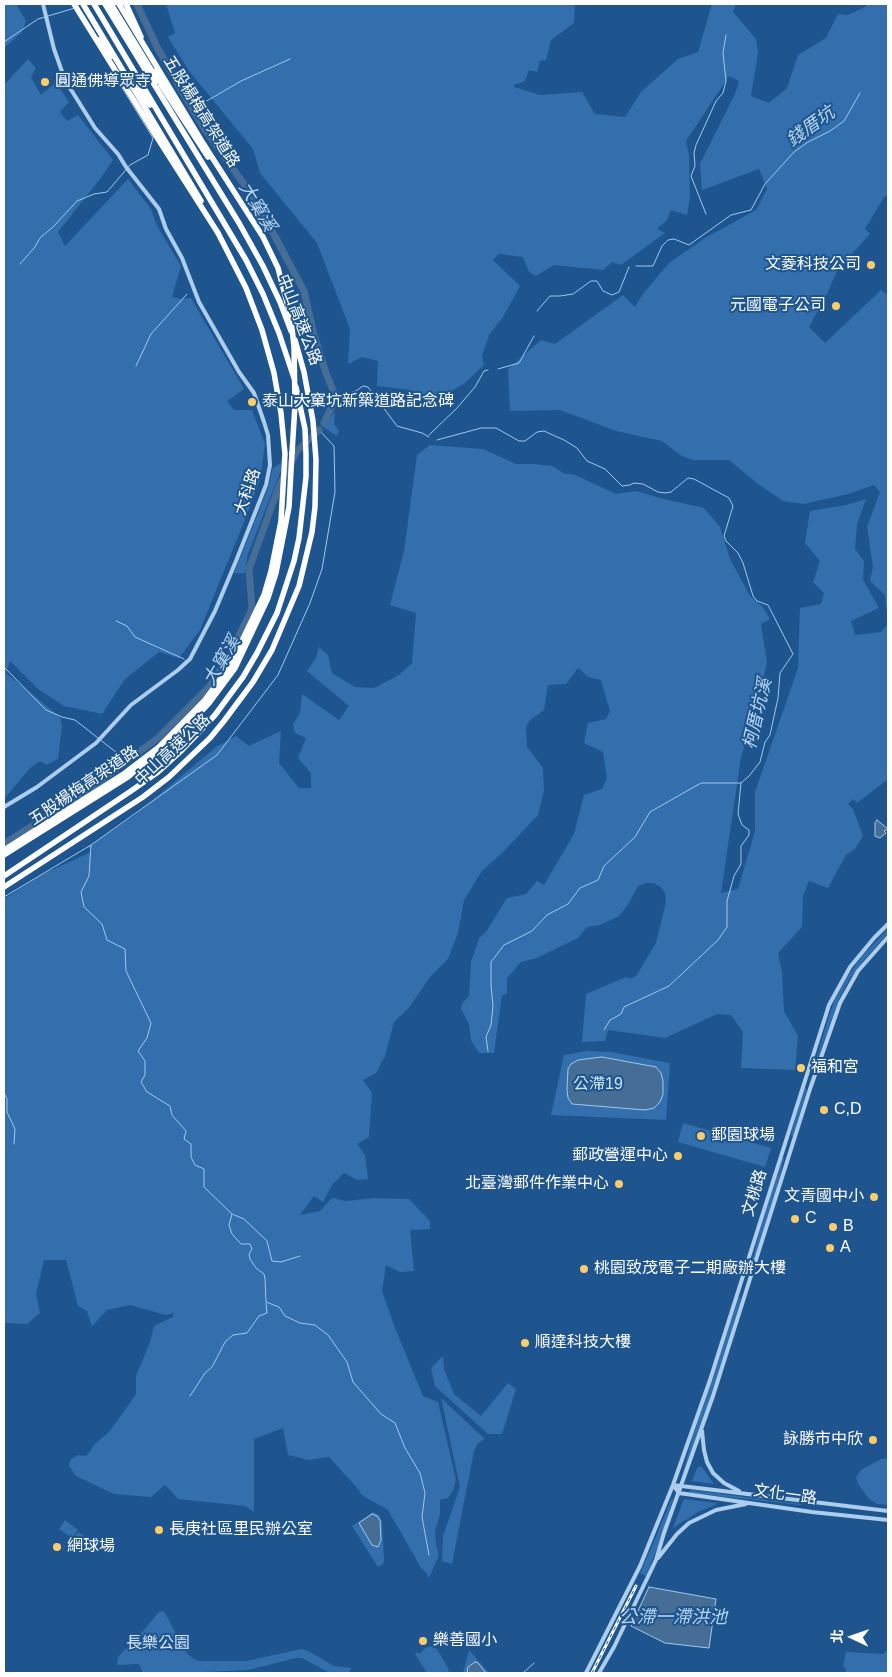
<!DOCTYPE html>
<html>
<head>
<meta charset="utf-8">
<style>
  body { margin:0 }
  #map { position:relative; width:892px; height:1677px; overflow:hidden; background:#1e558e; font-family:Arial,"Noto Sans TC",sans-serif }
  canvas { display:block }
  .frame { position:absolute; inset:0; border:5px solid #fff; pointer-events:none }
  .north { position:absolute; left:827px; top:1612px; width:50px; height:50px; -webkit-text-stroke:4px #1e558e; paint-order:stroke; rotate:273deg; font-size:14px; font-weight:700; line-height:20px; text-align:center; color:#fff }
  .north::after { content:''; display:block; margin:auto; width:18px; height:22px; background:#fff; clip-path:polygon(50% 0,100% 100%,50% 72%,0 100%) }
</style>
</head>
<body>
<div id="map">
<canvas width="892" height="1677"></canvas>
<div class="frame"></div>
<div class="north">北</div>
</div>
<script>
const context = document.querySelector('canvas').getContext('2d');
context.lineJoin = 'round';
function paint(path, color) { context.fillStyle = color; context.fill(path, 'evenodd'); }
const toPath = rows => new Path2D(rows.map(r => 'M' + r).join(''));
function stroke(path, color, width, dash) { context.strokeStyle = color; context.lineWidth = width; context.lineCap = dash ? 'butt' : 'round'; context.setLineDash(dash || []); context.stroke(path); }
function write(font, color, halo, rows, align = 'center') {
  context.font = font + ' Arial,"Noto Sans TC",sans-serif'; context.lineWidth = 4; context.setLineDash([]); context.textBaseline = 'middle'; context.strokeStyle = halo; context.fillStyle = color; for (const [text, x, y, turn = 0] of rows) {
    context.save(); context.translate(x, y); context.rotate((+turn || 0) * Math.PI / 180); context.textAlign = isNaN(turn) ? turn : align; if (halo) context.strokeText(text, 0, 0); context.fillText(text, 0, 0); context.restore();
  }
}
const green = toPath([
  [4,4,16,4,26,21,22,32,4,48],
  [166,4,575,4,574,23,551,40,546,60,540,61,537,72,529,70,525,81,514,85,514,87,540,95,582,92,595,114,625,117,641,92,678,59,698,52,712,4,736,4,733,12,756,39,758,53,751,96,769,103,787,88,798,55,826,38,838,14,848,15,865,7,867,4,888,4,888,195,884,197,865,229,870,234,838,269,824,300,809,327,825,343,881,290,888,295,888,611,886,609,885,595,870,581,873,567,867,527,880,492,874,485,848,494,804,504,783,501,758,484,729,460,693,460,682,456,662,441,616,431,560,410,510,411,508,369,541,340,555,344,623,295,635,307,643,294,669,263,705,238,756,210,767,189,759,169,702,190,700,164,735,94,739,81,729,76,686,141,689,156,690,197,687,215,671,210,667,220,657,229,665,233,621,265,612,262,603,270,554,265,536,276,529,272,523,257,499,254,493,260,520,286,503,317,489,335,482,356,484,365,465,383,438,399,410,390,377,386,378,361,362,357,348,364,350,329,317,243,260,173,253,149,189,71,168,37,175,33],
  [28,59,36,68,31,77,41,95,56,83,69,102,60,112,67,121,78,115,113,160,100,179,58,232,65,246,128,179,151,209,157,226,181,266,172,297,181,299,191,298,244,389,227,401,234,410,252,410,265,444,260,480,242,527,200,630,179,658,159,652,125,679,102,714,64,706,38,689,10,661,6,673,60,717,62,726,58,759,47,765,40,761,30,768,4,799,4,85],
  [335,412,334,424,339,431,337,436,323,427],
  [430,445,483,449,516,464,534,464,552,466,563,473,575,475,616,494,636,491,664,499,704,508,720,527,730,559,750,596,763,607,770,619,761,624,767,662,760,695,741,757,721,893,738,889,755,831,755,792,798,668,800,608,821,604,824,593,813,582,820,561,805,543,810,511,846,505,866,499,857,524,855,549,864,561,863,580,879,608,851,621,855,635,881,632,888,624,888,779,857,803,853,799,848,804,853,809,863,836,855,849,846,855,828,888,809,881,803,896,802,927,778,953,782,972,784,1011,798,1036,795,1070,741,1068,743,1032,731,1015,717,1014,665,1038,608,1030,605,1041,582,1042,586,994,626,977,630,979,636,976,656,943,666,902,665,893,661,887,653,883,646,883,638,886,627,906,619,916,600,925,587,927,578,938,537,958,521,962,507,978,507,994,502,995,494,1053,479,1053,471,1040,469,1024,461,1009,462,1003,469,996,471,962,479,938,486,932,507,898,526,894,537,881,544,885,574,834,584,795,602,789,607,778,603,752,584,743,588,723,606,719,610,711,601,680,588,677,578,668,566,684,548,685,544,710,530,720,526,727,527,747,543,768,544,791,538,815,503,852,482,871,464,900,458,933,448,959,430,977,408,1009,394,1022,385,1056,376,1073,363,1080,372,1093,369,1137,357,1144,365,1155,368,1179,357,1180,344,1173,332,1185,323,1202,314,1196,300,1215,320,1211,332,1198,346,1201,375,1198,409,1199,430,1221,430,1229,410,1230,414,1271,400,1272,386,1265,382,1291,395,1328,423,1396,438,1402,456,1480,453,1490,448,1498,440,1500,440,1514,435,1531,436,1545,439,1555,429,1578,426,1572,421,1568,388,1510,363,1496,359,1492,360,1491,329,1457,308,1460,288,1455,283,1428,254,1439,254,1512,245,1506,178,1499,165,1485,151,1497,114,1494,76,1476,69,1466,71,1459,78,1455,86,1456,96,1443,110,1431,136,1394,136,1376,150,1342,154,1326,173,1317,174,1313,166,1315,130,1305,107,1310,92,1326,87,1311,78,1306,66,1260,44,1260,36,1294,40,1313,27,1324,4,1323,4,899,41,875,93,851,88,847,135,815,216,747,236,736,249,746,281,731,279,763,299,788,311,788,311,773,298,758,306,738,295,733,293,724,300,713,302,694,339,720,349,706,307,671,316,658,319,647,328,655,332,673,355,687,374,688,399,675,412,663,416,613,390,605,404,551,417,455],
  [281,463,281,470,248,554,245,573,234,573,268,488,273,468],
  [888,929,888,933,863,961,849,980,839,999,816,1063,815,1063,829,1016,835,999,848,976,862,956],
  [587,1051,611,1052,670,1063,666,1120,551,1115,564,1055],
  [804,1088,807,1089,793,1136,791,1135],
  [683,1123,771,1148,765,1167,678,1142],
  [782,1157,784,1158,776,1193,751,1271,749,1271,759,1234],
  [739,1297,741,1298,721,1369,681,1480,692,1439],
  [443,1356,444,1369,454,1394,481,1416,508,1383,516,1389,502,1434,488,1434,435,1386,431,1368],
  [441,1398,485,1439,478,1443,474,1451,452,1564,442,1561,443,1536,460,1487],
  [888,1458,888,1505,877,1504,869,1499,858,1484,856,1477,861,1470,881,1459],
  [699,1466,702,1467,714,1484,692,1481,697,1468],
  [690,1490,801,1504,801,1505,690,1493,689,1492],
  [673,1499,658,1547,646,1576,640,1573,653,1544,671,1500],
  [684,1499,716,1503,717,1504,698,1512,673,1528],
  [373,1512,379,1515,382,1521,384,1560,383,1564,378,1567,352,1526],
  [65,1520,78,1530,72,1538,59,1529],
  [78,1532,90,1540,85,1548,73,1539],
  [162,1611,165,1613,185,1651,191,1657,198,1661,246,1661,302,1649,308,1651,334,1666,351,1668,349,1673,330,1673,302,1658,296,1658,248,1670,181,1673,143,1673,139,1664,117,1665,118,1657,144,1630,158,1613],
  [430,1646,437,1649,448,1668,449,1673,427,1673,415,1654,418,1652,420,1654,424,1649],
  [469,1650,489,1673,463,1673],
  [888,1650,888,1673,845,1673,846,1669,843,1666,846,1652,883,1654]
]);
const water = toPath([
  [877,820,888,829,884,831,886,833,880,838,875,836,875,823,877,820],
  [602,1057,656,1067,661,1073,663,1081,663,1094,660,1102,654,1108,645,1110,572,1104,568,1098,567,1089,568,1069,571,1064,578,1060,602,1057],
  [372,1514,377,1516,380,1520,381,1540,378,1547,372,1545,359,1523,372,1514],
  [649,1587,716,1599,709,1648,665,1643,631,1626,649,1587],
  [475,1662,478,1663,486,1673,467,1673,468,1667,475,1662]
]);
const stream = toPath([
  [4,42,38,19,75,8],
  [193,109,241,81,290,59],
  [706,214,691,176,695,166,694,153,696,145,716,101,723,93,726,81,723,53,726,35],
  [20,264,35,247,40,238,54,226,77,201,94,194,107,192,130,165,148,155,153,138,113,73],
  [636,266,653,266,662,246,668,240,674,239,689,245,731,215,751,210,765,184,794,152,808,142,830,131,844,121,860,93],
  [537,311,550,296,560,296,573,294,591,281,597,281,603,291,612,295,619,292,629,267],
  [136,366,151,334,187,294],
  [498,369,519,363,534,336],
  [336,398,356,391,363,386,368,387,397,426,422,433,429,437],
  [319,430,334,446,335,492,322,569,310,603,278,675,217,755,91,845,89,876,81,892,84,907,102,924,107,940,125,949,126,971,151,1023,147,1038,138,1051,145,1061,145,1075,141,1082,147,1092,170,1106,172,1115,186,1131,184,1139,191,1144,191,1157,195,1165,204,1169,204,1187,232,1214,229,1225,232,1234,241,1244,250,1244,252,1249,249,1254,250,1259,256,1268,264,1274,265,1279,266,1302,279,1307,285,1316,300,1323,315,1325,328,1335,347,1362,353,1382,381,1414,395,1423,405,1448,420,1473,425,1493,422,1517,429,1555],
  [429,435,457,408,475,387,484,371,488,370],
  [437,440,481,428,496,428,519,441,525,441,537,432,544,431,564,440,577,448,587,461,605,469,622,486,630,485,634,483,643,484,658,492,665,493,671,492,688,478,694,479,729,498,733,506,724,536,726,541,738,553,743,563,753,596,757,601,768,605,793,654,780,673,778,698,770,735,765,742,760,762,749,776,741,783,701,783,650,812,635,837,604,866,598,880,580,888,568,904,547,915,532,931,504,945,491,962,491,985,493,1006,491,1025,486,1037,488,1051],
  [116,621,127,626,135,637,184,659],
  [4,667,46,710,62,717,75,720,117,753,128,760],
  [4,897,91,845],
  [604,1030,610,1020,621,1014,624,1007,669,986,718,940,727,927,727,901,734,876,741,864,741,846,749,835,749,830,742,825,738,814,741,783],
  [4,1093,7,1099,7,1112,15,1129,14,1144],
  [232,1214,244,1219,267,1241,272,1261,281,1262,300,1256],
  [190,1396,205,1373,212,1367,225,1342,233,1335,247,1333,259,1316,267,1313,266,1303],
  [523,1673,534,1663]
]);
const river = toPath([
  [137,4,157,47,186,98,204,128,256,201,304,291,314,335,326,373,336,398,324,423],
  [4,844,84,793,158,738,210,686,230,654,252,609,249,569,279,486,297,451,319,430]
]);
const tertiary = toPath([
  [4,807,37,787,96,743,131,705,178,670,190,659,215,611,236,561,266,485,270,465,268,435,264,422,254,393,239,372,199,302,182,258,166,229,159,209,126,167,118,154,95,128,65,80,54,49,43,4],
  [702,1431,704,1450,707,1462,713,1473,724,1483,739,1491],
  [673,1485,679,1493,812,1512,888,1520],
  [673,1485,888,1511],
  [658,1558,677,1534,689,1523,716,1510,746,1504],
  [586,1673,640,1566,673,1485,710,1380,829,1005,850,967,874,938,888,924],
  [599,1673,614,1647,656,1560,664,1533,713,1396,810,1089,840,1003,858,971,888,937]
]);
const motorway = toPath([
  [94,4,246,260,263,294,279,333,294,378],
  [105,4,239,223,263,266,280,302,291,331],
  [111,4,158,81],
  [126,4,141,37],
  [99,40,112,56],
  [157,70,165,89],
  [127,74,150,105],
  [4,850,125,773,159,747,205,700,230,666,264,595,271,571,281,521,285,454,281,413,274,373,262,330,246,288,218,233],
  [4,855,128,777,181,733,209,703,235,668,268,598,276,573,289,507,292,453],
  [4,876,131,791,158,772,181,751,215,715,243,677,257,653,277,613,294,561,299,538,306,477,306,454,305,429,296,387],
  [4,887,143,797,169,777,210,738,224,721,253,682,272,650,299,586,312,532,315,507,316,460,313,421,304,372,295,340]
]);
const rail = toPath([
  [592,1673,636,1586]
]);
const motorwayBridge = toPath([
  [74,4,151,128,218,233],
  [83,4,201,201],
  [119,4,201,140,263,237,278,268,291,318,294,347,295,405,292,453],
  [161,85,208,157]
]);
const markers = [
  [45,82,5,"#fbcb6c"],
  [871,265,5,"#fbcb6c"],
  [836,306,5,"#fbcb6c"],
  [252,402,5,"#fbcb6c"],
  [801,1068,5,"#fbcb6c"],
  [824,1110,5,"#fbcb6c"],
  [701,1136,5,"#fbcb6c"],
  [678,1156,5,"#fbcb6c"],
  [619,1184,5,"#fbcb6c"],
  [874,1197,5,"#fbcb6c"],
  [795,1219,5,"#fbcb6c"],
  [833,1227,5,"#fbcb6c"],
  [830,1248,5,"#fbcb6c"],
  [584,1269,5,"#fbcb6c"],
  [525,1343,5,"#fbcb6c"],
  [873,1440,5,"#fbcb6c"],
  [159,1530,5,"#fbcb6c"],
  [57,1547,5,"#fbcb6c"],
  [423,1641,5,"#fbcb6c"]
];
const poiNames = [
  ["圓通佛導眾寺",55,82],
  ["文菱科技公司",861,265,"right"],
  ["元國電子公司",826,306,"right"],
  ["泰山大窠坑新築道路記念碑",262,402],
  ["福和宮",811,1068],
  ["C,D",834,1110],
  ["郵園球場",711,1136],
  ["郵政營運中心",668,1156,"right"],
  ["北臺灣郵件作業中心",609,1184,"right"],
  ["文青國中小",864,1197,"right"],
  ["C",805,1219],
  ["B",843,1227],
  ["A",840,1248],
  ["桃園致茂電子二期廠辦大樓",594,1269],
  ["順達科技大樓",535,1343],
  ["詠勝市中欣",863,1440,"right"],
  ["長庚社區里民辦公室",169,1530],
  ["網球場",67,1547],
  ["樂善國小",433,1641]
];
const streetNames = [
  ["五股楊梅高架道路",201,112,58],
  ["中山高速公路",299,320,69],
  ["大科路",248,492,-71],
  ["中山高速公路",173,750,-43],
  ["五股楊梅高架道路",84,786,-34],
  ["文桃路",755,1193,-73],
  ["文化一路",785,1495,8]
];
const parkNames = [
  ["公滯19",598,1085],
  ["長樂公園",158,1644]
];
const waterNames = [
  ["錢厝坑",811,127,-36],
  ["大窠溪",257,207,59],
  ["大窠溪",222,661,-59],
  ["柯厝坑溪",758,714,-77],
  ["公滯一滯洪池",673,1618]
];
paint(green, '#326fac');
paint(water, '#466d96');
stroke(water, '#a0c8ee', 1);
stroke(stream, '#a0c8ee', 1);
stroke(river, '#466d96', 7);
stroke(tertiary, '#adcded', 4);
stroke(motorway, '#fff', 5.5);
stroke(rail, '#fff', 3);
stroke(rail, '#1e558e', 1, [4]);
stroke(motorwayBridge, '#fff', 5.5);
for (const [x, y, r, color] of markers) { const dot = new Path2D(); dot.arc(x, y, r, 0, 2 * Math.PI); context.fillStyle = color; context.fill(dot); stroke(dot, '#1e558e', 2); }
write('16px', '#fff', '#1e558e', poiNames, 'left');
write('16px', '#fff', '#1e558e', streetNames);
write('16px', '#d2e6f9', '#1e558e', parkNames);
write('italic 18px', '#b9d7f4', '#1e558e', waterNames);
</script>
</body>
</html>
